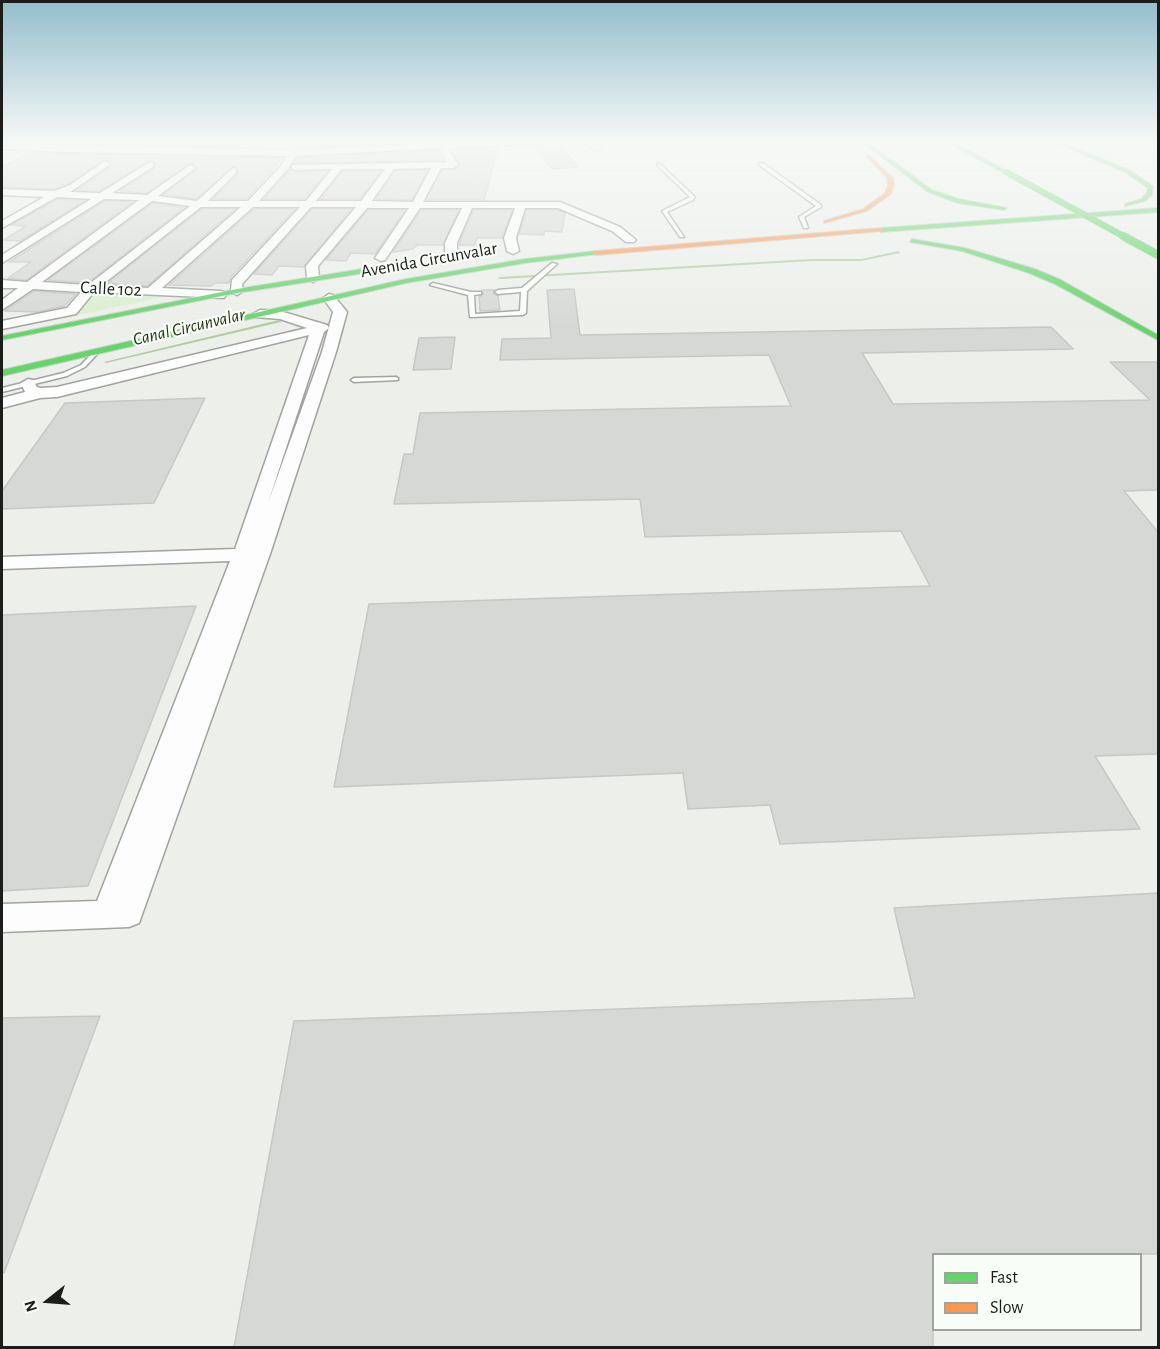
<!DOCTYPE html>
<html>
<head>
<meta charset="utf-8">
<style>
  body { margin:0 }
  #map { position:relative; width:1160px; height:1349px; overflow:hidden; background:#ecefea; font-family:"Alegreya Sans",sans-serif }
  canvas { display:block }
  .frame { position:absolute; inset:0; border:3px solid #1b1d1a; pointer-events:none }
  .legend { position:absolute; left:932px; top:1253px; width:210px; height:78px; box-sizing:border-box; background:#f9fdf7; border:2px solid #a0a39f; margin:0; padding:8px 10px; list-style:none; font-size:18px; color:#1b1d1a }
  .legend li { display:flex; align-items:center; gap:12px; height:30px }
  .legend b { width:30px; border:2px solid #a0a39f }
  .north { position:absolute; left:18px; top:1271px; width:60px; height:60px; -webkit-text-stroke:4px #f9fdf7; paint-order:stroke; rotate:253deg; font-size:16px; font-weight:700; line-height:24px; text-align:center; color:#1b1d1a }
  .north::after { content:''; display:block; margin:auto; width:21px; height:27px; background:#1b1d1a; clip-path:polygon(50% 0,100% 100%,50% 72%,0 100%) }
</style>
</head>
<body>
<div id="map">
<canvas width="1160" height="1349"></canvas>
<div class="frame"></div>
<ul class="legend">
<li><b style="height:8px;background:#63d668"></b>Fast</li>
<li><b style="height:8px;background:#ff974d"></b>Slow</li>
</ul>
<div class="north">N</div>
</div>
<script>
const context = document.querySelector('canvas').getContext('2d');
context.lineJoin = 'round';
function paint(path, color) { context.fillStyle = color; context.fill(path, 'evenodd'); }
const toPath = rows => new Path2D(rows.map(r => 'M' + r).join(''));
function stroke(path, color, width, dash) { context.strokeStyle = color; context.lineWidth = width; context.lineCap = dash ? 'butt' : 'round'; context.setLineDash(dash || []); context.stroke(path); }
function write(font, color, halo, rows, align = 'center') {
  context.font = font + ' "Alegreya Sans",sans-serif'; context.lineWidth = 4.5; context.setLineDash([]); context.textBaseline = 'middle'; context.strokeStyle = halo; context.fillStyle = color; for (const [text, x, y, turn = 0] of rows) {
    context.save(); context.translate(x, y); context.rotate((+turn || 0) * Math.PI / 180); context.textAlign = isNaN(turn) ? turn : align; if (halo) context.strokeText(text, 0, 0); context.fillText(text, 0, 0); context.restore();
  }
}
const green = toPath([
  [91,293,177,294,73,316]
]);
const stream = toPath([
  [899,251,900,253,861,261,812,261,500,279,498,278,500,277,812,259,861,259,899,251],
  [279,320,281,321,281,322,106,363,104,362,279,320]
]);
const building = toPath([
  [55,140,285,140,286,148,50,143,55,140],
  [297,140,434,140,434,141,299,148,297,140],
  [552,140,556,140,578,167,552,169,535,146,546,145,552,140],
  [498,148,484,200,427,200,442,170,453,170,460,166,452,150,498,148],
  [439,150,443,160,295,163,297,158,439,150],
  [30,153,67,154,283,158,247,199,213,199,238,175,238,168,234,166,196,199,164,194,197,170,196,166,191,163,146,193,119,191,154,169,155,162,151,160,99,191,77,190,112,166,111,162,106,159,69,183,55,189,2,187,2,167,30,153],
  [290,170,295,172,327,171,305,199,264,199,290,170],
  [427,170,412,200,376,199,395,171,427,170],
  [343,171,381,171,360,199,321,199,343,171],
  [58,199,84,201,20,241,4,240,26,226,11,225,58,199],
  [105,201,132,202,26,280,8,278,31,262,9,262,105,201],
  [153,203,184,208,87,283,48,280,153,203],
  [202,209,235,209,147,286,108,283,202,209],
  [254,209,295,209,230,278,229,283,215,283,211,286,169,285,254,209],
  [312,209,351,209,304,267,279,266,272,275,254,274,312,209],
  [368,210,405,210,375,254,351,253,346,261,326,260,368,210],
  [421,210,458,210,443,245,417,245,413,249,393,252,421,210],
  [473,210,512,210,502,238,477,238,475,245,459,245,473,210],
  [527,210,558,210,565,213,562,232,544,231,544,235,519,234,527,210],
  [574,289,580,335,1051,327,1073,349,862,353,893,404,1150,400,1110,362,1158,362,1158,490,1124,491,1158,532,1158,754,1095,756,1140,829,780,844,770,805,688,809,683,773,334,787,369,604,930,586,901,531,645,537,640,499,394,504,404,454,413,454,420,413,791,406,769,355,500,360,502,339,551,338,547,290,574,289],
  [482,290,495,290,493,293,498,296,500,310,480,311,479,297,483,295,482,290],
  [34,291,76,294,64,306,38,312,5,311,34,291],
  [455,337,451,369,413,370,419,338,455,337],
  [205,398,154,503,2,509,2,491,65,403,205,398],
  [196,606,88,886,2,891,2,615,196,606],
  [1158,893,1158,1254,933,1254,933,1347,234,1347,294,1021,915,998,894,908,1158,893],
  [100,1016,4,1273,2,1272,2,1018,100,1016]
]);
const path = toPath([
  [467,164,480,163,473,190]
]);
const lane = toPath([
  [659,163,695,197,693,200,667,212,684,237,680,237,662,211,690,197,657,165,659,163],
  [759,163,763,163,821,205,821,207,804,217,808,228,804,228,799,217,816,206,759,165,759,163],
  [552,263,557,264,527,291,526,313,523,315,470,317,468,295,430,285,433,283,471,292,481,292,481,294,474,295,475,314,520,311,521,292,498,294,495,292,498,290,522,288,552,263],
  [95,350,100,351,85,367,67,376,2,392,2,388,63,373,81,365,95,350],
  [396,377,398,378,398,380,354,382,351,380,354,378,396,377]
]);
const street = toPath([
  [287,140,295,140,297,150,437,143,436,140,444,140,446,143,550,140,546,143,448,148,458,165,453,168,441,168,423,202,560,202,620,227,636,240,634,242,626,242,612,231,558,208,525,208,516,238,519,251,513,254,507,251,504,238,515,208,472,208,457,243,457,258,451,261,445,258,445,243,462,208,420,208,385,260,381,261,375,258,409,208,367,208,318,266,319,278,313,282,307,278,306,266,356,207,311,207,242,284,243,291,237,295,231,291,232,280,300,207,253,207,162,288,220,291,224,292,226,295,224,298,94,292,76,314,2,329,2,321,67,308,81,292,33,289,2,310,2,300,18,288,2,288,2,280,27,282,139,200,104,199,2,263,2,255,91,199,57,197,2,228,2,221,44,197,2,195,2,189,55,191,70,185,105,161,110,164,108,166,70,192,100,193,150,162,153,163,153,167,112,193,147,195,190,165,195,168,193,170,158,196,197,201,233,168,236,169,236,173,208,201,248,201,281,166,287,156,67,152,2,149,2,144,288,150,287,140],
  [440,148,447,162,292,165,292,169,295,170,332,169,306,201,259,201,288,169,296,156,440,148],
  [431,168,413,202,372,201,394,169,431,168],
  [342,169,385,169,361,201,316,201,342,169],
  [152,201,190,206,88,285,42,282,152,201],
  [201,207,241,207,148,288,102,285,201,207],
  [583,140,593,140,602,149,595,151,583,140],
  [329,294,333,295,347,312,336,352,270,554,139,923,129,927,2,932,2,904,97,901,230,561,2,569,2,557,235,549,309,335,57,397,40,398,2,408,2,398,25,392,21,383,28,379,33,380,37,387,41,388,57,387,307,328,280,319,255,317,253,314,260,310,280,311,327,325,329,328,324,332,268,503,322,352,333,312,323,298,329,294]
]);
const fast = toPath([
  [859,140,865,140,932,190,959,199,1007,208,1004,210,958,203,928,192,859,140],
  [942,140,949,140,1009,172,1004,173,942,140],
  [1049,140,1056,140,1129,170,1153,186,1152,195,1145,201,1125,206,1125,204,1141,199,1146,194,1148,188,1125,172,1049,140],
  [1158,208,1158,212,881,232,878,230,881,228,1158,208],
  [912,239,965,248,1035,269,1061,280,1158,335,1158,340,1055,284,1029,273,962,251,910,242,912,239],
  [596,251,598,254,525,263,406,283,2,376,2,370,406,279,525,259,596,251],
  [362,269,365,269,365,273,237,293,2,340,2,336,237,289,362,269]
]);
const slow = toPath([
  [866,156,870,156,893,178,894,185,891,194,867,211,824,223,824,221,863,209,885,193,888,185,887,178,866,156],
  [881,228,883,231,596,255,593,253,596,251,881,228]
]);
const fastBridgeFar1 = toPath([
  [1006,172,1125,237]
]);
const fastBridge = toPath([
  [1123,236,1158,255]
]);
const farStreetnames = [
  ["Avenida Circunvalar",429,260,-10],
  ["Calle 102",111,289,3]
];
const farWaternames = [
  ["Canal Circunvalar",189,327,-13]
];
paint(green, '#dbeecd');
paint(stream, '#b3cba1');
paint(building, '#d5d8d4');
stroke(building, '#c7c8c5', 1.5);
stroke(lane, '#a1a39f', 3);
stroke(street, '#a1a39f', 3);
stroke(fast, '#caccca', 2);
stroke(slow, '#caccca', 2);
stroke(path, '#d0d0d0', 1.5, [2, 1.5]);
paint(lane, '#fcfdfc');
paint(street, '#fcfdfc');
paint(fast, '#63d668');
paint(slow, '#ff974d');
stroke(fastBridgeFar1, '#caccca', 7, []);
stroke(fastBridge, '#caccca', 9, []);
stroke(fastBridgeFar1, '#63d668', 6);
stroke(fastBridge, '#63d668', 8);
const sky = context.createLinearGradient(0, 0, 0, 329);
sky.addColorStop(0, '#93bdcc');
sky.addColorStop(0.43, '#f6f8f6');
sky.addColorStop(1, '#f6f8f600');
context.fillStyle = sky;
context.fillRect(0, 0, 1160, 329);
write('18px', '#1b1d1a', '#f9fdf7', farStreetnames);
write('italic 18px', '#22370d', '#f9fdf7', farWaternames);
</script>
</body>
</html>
